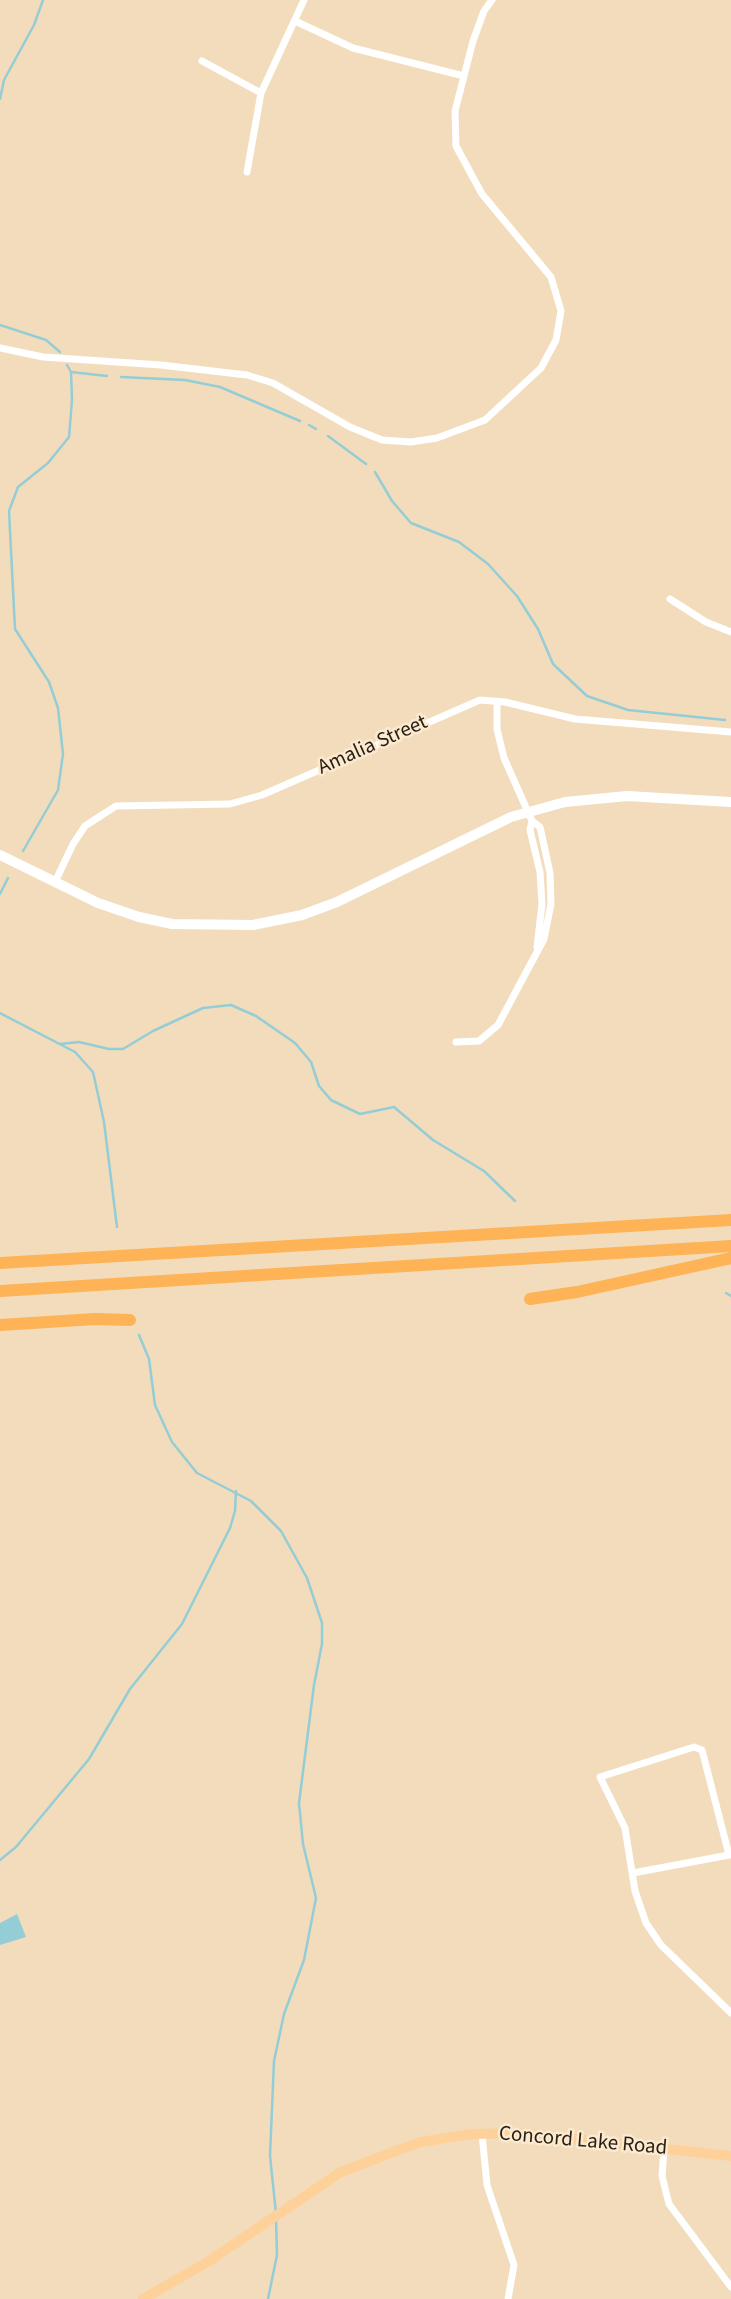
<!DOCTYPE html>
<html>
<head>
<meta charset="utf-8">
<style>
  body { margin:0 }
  canvas { display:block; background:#f2dcbb }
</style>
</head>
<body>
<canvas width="731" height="2299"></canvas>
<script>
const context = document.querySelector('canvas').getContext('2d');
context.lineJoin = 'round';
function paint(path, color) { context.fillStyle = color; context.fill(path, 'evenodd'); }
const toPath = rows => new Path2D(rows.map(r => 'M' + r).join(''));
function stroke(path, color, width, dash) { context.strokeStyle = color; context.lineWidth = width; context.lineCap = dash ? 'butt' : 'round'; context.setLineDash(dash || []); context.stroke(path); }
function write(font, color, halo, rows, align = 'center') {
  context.font = font + ' "Source Sans 3",sans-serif'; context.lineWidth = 5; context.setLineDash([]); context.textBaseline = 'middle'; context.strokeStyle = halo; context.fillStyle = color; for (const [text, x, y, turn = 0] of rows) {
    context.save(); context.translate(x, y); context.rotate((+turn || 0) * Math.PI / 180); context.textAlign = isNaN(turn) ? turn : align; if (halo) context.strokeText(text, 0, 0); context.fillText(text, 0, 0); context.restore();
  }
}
const water = toPath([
  [17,1914,26,1937,0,1945,0,1923]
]);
const stream = toPath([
  [0,99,4,80,34,25,43,0],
  [0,325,46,340,60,352],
  [71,372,107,376],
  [121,377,185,380,220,387,300,421],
  [309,425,316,429],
  [328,436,366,464],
  [375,472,392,501,411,523,459,542,488,564,517,596,538,629,553,664,587,696,628,710,725,720],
  [23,851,58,790,63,754,58,708,49,682,15,629,9,511,18,487,48,463,69,437,72,400,71,372,67,365],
  [0,894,8,878],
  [0,1013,75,1052,93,1072,104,1122,117,1227],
  [60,1044,79,1042,109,1049,123,1049,153,1031,203,1008,231,1005,256,1016,295,1043,311,1062,319,1086,331,1100,360,1114,394,1107,433,1140,484,1171,515,1201],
  [726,1293,731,1296],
  [139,1335,149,1359,155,1405,172,1442,197,1473,251,1501,281,1531,307,1578,322,1623,322,1644,314,1685,299,1803,303,1844,316,1898,304,1960,284,2014,274,2061,270,2156,276,2213],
  [0,1860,16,1847,89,1759,130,1689,182,1624,230,1528,235,1511,236,1491],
  [268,2299,277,2255,276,2219]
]);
const minor = toPath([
  [295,21,353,48,464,76],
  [202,61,261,93],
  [247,172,261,93,304,0],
  [0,348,43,357,161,365,247,375,273,383,350,427,382,440,411,442,437,438,485,420,541,368,556,340,561,311,551,277,482,194,456,146,455,111,473,41,484,11,492,0],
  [670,599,706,622,731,632],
  [497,702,497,729,504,758,532,821,530,830,540,872,542,904,537,947],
  [55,882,73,844,85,826,116,806,230,804,262,795,480,700,505,702,575,719,731,732],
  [456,1042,479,1041,498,1025,544,939,551,904,550,873,540,827,532,821],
  [731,1854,729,1855,702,1750,694,1747,600,1777,625,1828,635,1891,646,1923,661,1945,731,2013],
  [633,1873,729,1855],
  [482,2134,487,2185,514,2265,508,2299],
  [664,2150,662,2176,669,2204,731,2287]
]);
const secondary = toPath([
  [0,855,98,903,139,917,172,924,253,925,302,915,337,902,511,817,565,802,627,796,731,802]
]);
const primary = toPath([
  [143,2299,209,2261,341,2172,420,2142,472,2134,520,2133,731,2156]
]);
const motorway = toPath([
  [0,1263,731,1220],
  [0,1291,731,1246],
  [530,1299,577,1292,731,1258],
  [0,1325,95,1319,130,1320]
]);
const streetNames = [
  ["Amalia Street",373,746,-24],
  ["Concord Lake Road",583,2142,5]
];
paint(water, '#95cdd6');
stroke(stream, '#95cdd6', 2.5);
stroke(minor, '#fff', 7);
stroke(secondary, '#fff', 10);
stroke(primary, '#fed19a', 10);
stroke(motorway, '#fdb356', 12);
write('21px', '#271f13', '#fcead0', streetNames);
</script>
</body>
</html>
